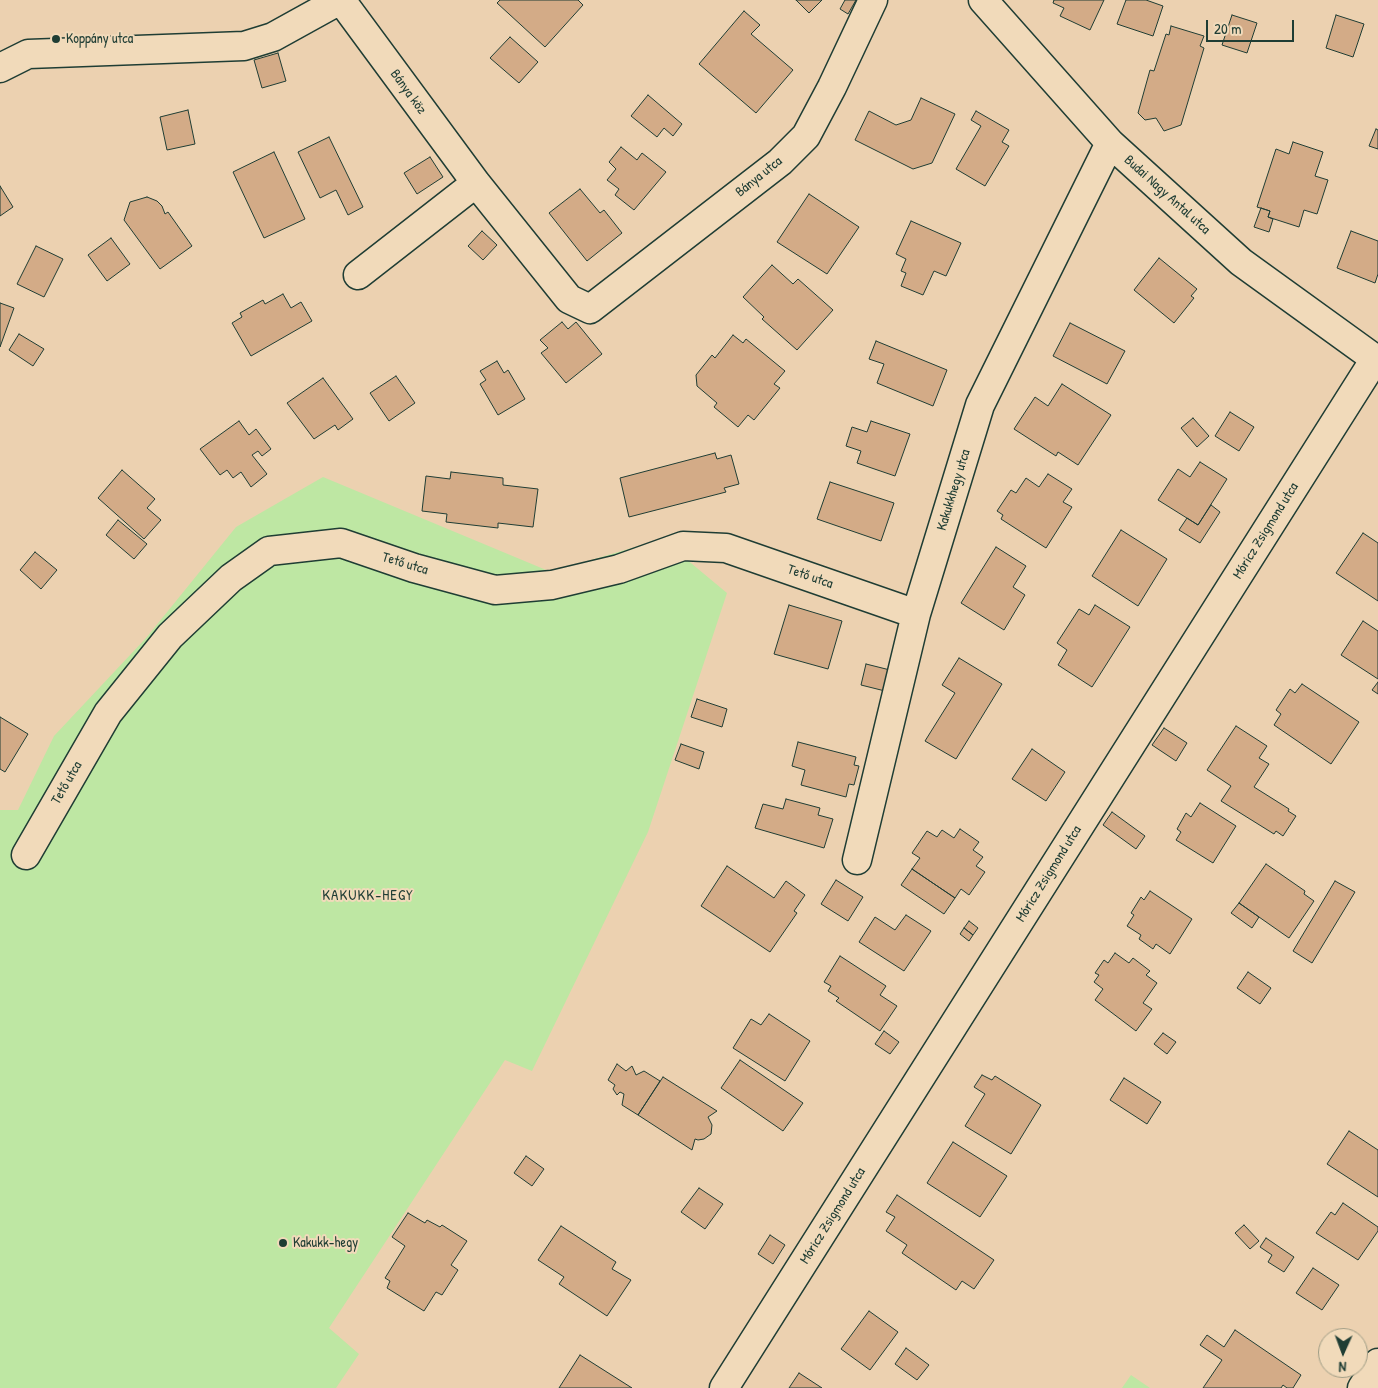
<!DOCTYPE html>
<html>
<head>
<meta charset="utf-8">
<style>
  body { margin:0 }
  #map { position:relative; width:1378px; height:1388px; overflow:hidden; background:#ecd1b0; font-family:"Patrick Hand",sans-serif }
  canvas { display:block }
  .north { position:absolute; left:1318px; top:1328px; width:50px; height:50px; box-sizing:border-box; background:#f1daba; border:1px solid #9d9b84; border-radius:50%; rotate:182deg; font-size:14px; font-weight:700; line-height:20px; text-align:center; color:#1f3d34 }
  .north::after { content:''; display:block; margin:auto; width:18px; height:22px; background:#1f3d34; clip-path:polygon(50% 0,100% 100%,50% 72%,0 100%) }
  .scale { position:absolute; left:1206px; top:20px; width:88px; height:22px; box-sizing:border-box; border:2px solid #1f3d34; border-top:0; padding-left:6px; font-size:15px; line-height:18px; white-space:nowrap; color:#1f3d34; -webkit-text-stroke:4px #f1daba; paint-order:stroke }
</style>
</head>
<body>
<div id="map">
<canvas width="1378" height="1388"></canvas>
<div class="north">N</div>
<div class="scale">20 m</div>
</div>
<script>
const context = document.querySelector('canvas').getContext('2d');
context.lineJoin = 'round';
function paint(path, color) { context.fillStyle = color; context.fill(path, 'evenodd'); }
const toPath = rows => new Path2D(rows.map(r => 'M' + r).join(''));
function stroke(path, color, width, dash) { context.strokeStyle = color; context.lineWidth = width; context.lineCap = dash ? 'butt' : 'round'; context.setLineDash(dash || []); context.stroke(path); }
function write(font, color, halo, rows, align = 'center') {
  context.font = font + ' "Patrick Hand",sans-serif'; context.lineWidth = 4; context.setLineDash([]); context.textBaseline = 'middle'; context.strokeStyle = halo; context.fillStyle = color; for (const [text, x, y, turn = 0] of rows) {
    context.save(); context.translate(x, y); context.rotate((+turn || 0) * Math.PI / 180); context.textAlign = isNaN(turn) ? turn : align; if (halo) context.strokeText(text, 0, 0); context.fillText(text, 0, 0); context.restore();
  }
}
const green = toPath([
  [323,477,551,572,662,539,727,593,648,832,532,1071,505,1060,329,1328,359,1354,336,1388,0,1388,0,810,18,810,54,736,146,638,236,527],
  [1131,1375,1150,1388,1122,1388]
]);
const building = toPath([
  [500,0,578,0,583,5,545,47,497,3,500,0],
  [796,0,822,0,809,13,796,0],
  [845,0,856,0,848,14,840,9,845,0],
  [1054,0,1104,0,1090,30,1060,16,1064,8,1053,3,1054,0],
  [1126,0,1146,0,1163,6,1153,36,1117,24,1126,0],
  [744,11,760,25,751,34,793,70,756,113,699,64,744,11],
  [1232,15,1257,23,1247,53,1222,45,1232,15],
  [1336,15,1364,24,1353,57,1326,48,1336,15],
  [1171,26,1204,36,1200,46,1204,48,1181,125,1164,131,1156,118,1145,120,1138,113,1150,70,1154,71,1166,34,1169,35,1171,26],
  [510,37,538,62,519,83,490,58,510,37],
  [278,53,286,81,262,88,254,60,278,53],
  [648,95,682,124,673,136,664,128,657,137,631,116,648,95],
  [921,98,955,114,932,163,913,169,855,140,869,111,896,125,911,120,921,98],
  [188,110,195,144,167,150,160,117,188,110],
  [976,111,1009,130,1002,142,1009,146,985,186,956,169,981,126,971,120,976,111],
  [1376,129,1378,130,1378,149,1369,146,1376,129],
  [329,137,363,207,348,215,336,190,320,198,298,152,329,137],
  [1293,142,1323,152,1315,176,1328,180,1317,214,1304,210,1299,227,1268,217,1270,211,1257,207,1276,149,1289,154,1293,142],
  [621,147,637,160,642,153,666,172,634,210,615,195,619,189,607,180,616,169,609,162,621,147],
  [274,152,305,219,264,238,233,172,274,152],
  [430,157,443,177,417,194,404,173,430,157],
  [0,186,13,207,0,216,0,186],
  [580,189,600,213,604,210,622,233,587,261,549,213,580,189],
  [809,194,859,227,827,274,777,242,809,194],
  [147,197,157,201,162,206,165,214,168,212,192,246,160,269,124,220,130,202,147,197],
  [1261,208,1270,211,1268,217,1273,219,1269,232,1254,227,1261,208],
  [911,221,961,243,946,276,934,271,923,295,901,286,906,273,901,271,906,259,896,254,911,221],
  [482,231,497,245,483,260,468,246,482,231],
  [1351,231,1378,241,1378,274,1375,283,1337,268,1351,231],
  [111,238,130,264,107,281,88,255,111,238],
  [36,246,63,259,44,297,17,284,36,246],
  [1159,258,1197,289,1191,296,1194,298,1174,323,1134,290,1159,258],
  [772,265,793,284,798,279,833,310,797,350,762,319,764,317,743,297,772,265],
  [283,294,291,308,301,302,312,321,251,356,232,323,242,317,240,313,263,300,265,304,283,294],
  [0,303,14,308,0,347,0,303],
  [562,322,568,329,576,322,602,354,566,383,541,353,548,348,540,340,562,322],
  [1070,323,1125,351,1107,384,1053,356,1070,323],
  [19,334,44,349,33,366,9,350,19,334],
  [733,335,743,343,746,339,785,371,774,384,780,388,754,420,748,415,738,427,714,407,717,403,697,386,696,375,712,355,715,358,733,335],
  [876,341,947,370,933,406,877,383,884,364,869,359,876,341],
  [497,361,504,373,508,370,525,399,498,415,480,384,486,380,480,371,497,361],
  [396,376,415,403,389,421,370,393,396,376],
  [323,378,353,419,338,430,335,425,314,439,287,403,323,378],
  [1062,384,1111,415,1078,465,1058,452,1056,456,1014,429,1035,397,1048,406,1062,384],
  [1230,412,1254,427,1239,451,1215,436,1230,412],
  [1193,418,1209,436,1197,447,1181,428,1193,418],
  [239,421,249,435,256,429,271,449,262,456,258,451,252,455,267,474,251,487,241,472,233,478,227,470,220,475,200,449,239,421],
  [871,421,910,434,895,476,857,463,861,451,846,446,852,427,867,432,871,421],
  [715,453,717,459,731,455,739,484,724,488,726,492,629,517,620,478,715,453],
  [1200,462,1227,479,1198,525,1158,500,1178,469,1190,477,1200,462],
  [122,470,155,499,147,508,161,520,144,539,98,498,122,470],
  [451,472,503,478,503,485,538,489,533,527,498,523,498,528,446,522,447,514,422,511,426,476,450,479,451,472],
  [1048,474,1072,489,1063,502,1072,507,1046,548,1001,519,1003,515,997,511,1011,490,1016,493,1026,478,1039,487,1048,474],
  [830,482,894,503,881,541,817,519,830,482],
  [1211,505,1220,512,1200,543,1179,530,1187,518,1198,525,1211,505],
  [118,520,147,544,134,559,106,535,118,520],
  [1121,530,1167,559,1138,606,1092,576,1121,530],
  [1363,533,1378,543,1378,601,1336,573,1363,533],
  [996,547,1026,566,1013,587,1025,595,1004,630,961,603,996,547],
  [35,552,57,570,41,589,20,570,35,552],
  [789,605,842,621,828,669,774,654,789,605],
  [1095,605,1130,627,1092,687,1058,665,1067,650,1057,643,1079,609,1089,615,1095,605],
  [1363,621,1378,631,1378,679,1341,655,1363,621],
  [959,658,1002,684,956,759,925,741,955,693,942,685,959,658],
  [866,664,890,670,885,691,861,685,866,664],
  [1378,682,1378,694,1372,690,1378,682],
  [1302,684,1359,722,1331,764,1274,725,1281,714,1276,710,1290,689,1295,693,1302,684],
  [697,699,727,709,722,727,691,717,697,699],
  [0,717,28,734,5,772,0,769,0,717],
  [1236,726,1267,746,1259,758,1269,764,1254,787,1289,809,1288,811,1296,816,1283,836,1276,831,1274,834,1221,801,1231,786,1207,770,1236,726],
  [1164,728,1187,743,1176,761,1152,745,1164,728],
  [798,742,856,757,854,765,859,766,854,785,849,784,846,797,801,785,805,770,792,766,798,742],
  [681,744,704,752,699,769,675,760,681,744],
  [1032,749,1065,772,1046,801,1012,779,1032,749],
  [786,799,820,808,818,815,833,819,824,848,755,828,763,804,783,809,786,799],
  [1200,803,1236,826,1213,863,1176,840,1181,832,1177,829,1186,813,1191,817,1200,803],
  [1112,812,1145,836,1136,849,1103,825,1112,812],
  [960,829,979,842,973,850,983,857,976,866,985,872,969,895,961,889,955,898,912,869,920,858,912,853,927,831,937,837,942,830,954,838,960,829],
  [1266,864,1305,891,1304,894,1314,901,1289,938,1239,903,1266,864],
  [727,866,774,898,786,881,805,895,794,911,797,913,770,952,701,906,727,866],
  [912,869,955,898,944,914,901,885,912,869],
  [836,880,863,897,848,921,821,904,836,880],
  [1335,881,1355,892,1312,963,1293,951,1335,881],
  [1150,891,1192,919,1170,954,1156,944,1153,949,1139,939,1141,935,1127,926,1134,915,1131,913,1141,897,1144,900,1150,891],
  [1239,903,1259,917,1252,928,1231,913,1239,903],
  [906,915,931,931,904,971,859,942,875,917,895,930,906,915],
  [969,921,978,928,973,935,964,928,969,921],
  [964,928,973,935,969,941,960,934,964,928],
  [1115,953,1129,963,1133,958,1150,971,1146,975,1157,983,1143,1003,1152,1009,1136,1031,1095,1000,1103,989,1094,982,1099,975,1095,973,1104,960,1108,963,1115,953],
  [840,956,886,986,880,995,897,1006,880,1031,836,1001,839,998,828,991,831,986,824,982,840,956],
  [1248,972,1271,988,1260,1004,1237,988,1248,972],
  [769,1014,810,1041,785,1081,733,1048,751,1019,761,1025,769,1014],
  [884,1031,899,1042,890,1054,875,1044,884,1031],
  [1163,1033,1176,1042,1167,1054,1154,1044,1163,1033],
  [740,1060,803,1103,783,1131,721,1088,740,1060],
  [617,1064,626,1071,632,1066,636,1075,644,1071,660,1081,638,1115,622,1105,624,1094,620,1092,617,1095,613,1089,615,1085,608,1080,617,1064],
  [982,1075,992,1080,995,1076,1041,1105,1011,1154,965,1126,985,1094,974,1087,982,1075],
  [663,1077,717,1111,708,1117,712,1125,711,1134,704,1139,698,1140,695,1139,692,1150,638,1115,663,1077],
  [1124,1078,1161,1102,1147,1124,1110,1100,1124,1078],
  [1349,1131,1378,1150,1378,1197,1327,1164,1349,1131],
  [953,1142,1007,1176,980,1217,927,1183,953,1142],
  [526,1156,544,1169,532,1186,514,1173,526,1156],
  [699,1188,723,1204,705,1229,681,1212,699,1188],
  [897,1195,994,1260,974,1289,962,1281,956,1290,902,1253,907,1245,886,1231,895,1217,886,1212,897,1195],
  [1343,1203,1378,1227,1378,1231,1358,1260,1316,1233,1331,1212,1335,1215,1343,1203],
  [408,1213,425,1223,427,1220,440,1227,442,1225,467,1241,451,1265,458,1270,442,1295,436,1292,424,1311,387,1288,390,1281,385,1278,405,1246,392,1237,408,1213],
  [1244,1225,1259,1241,1250,1249,1235,1233,1244,1225],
  [561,1226,616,1262,612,1269,631,1280,607,1316,559,1284,564,1277,538,1260,561,1226],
  [770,1235,785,1245,773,1264,758,1254,770,1235],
  [1266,1238,1294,1257,1284,1272,1268,1262,1272,1255,1260,1247,1266,1238],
  [1313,1268,1339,1285,1322,1310,1296,1293,1313,1268],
  [869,1311,898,1332,870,1370,841,1349,869,1311],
  [1235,1330,1301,1375,1293,1388,1287,1388,1283,1385,1281,1388,1203,1388,1222,1360,1200,1345,1207,1335,1224,1347,1235,1330],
  [906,1348,929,1365,917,1380,895,1364,906,1348],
  [580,1355,632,1388,559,1388,580,1355],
  [799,1373,822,1388,789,1388,799,1373]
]);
const minor = toPath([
  [341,0,476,183,569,299,590,309,780,162,806,136,832,87,873,0],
  [983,0,1110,143,1241,262,1378,361],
  [0,68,28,54,244,46,273,37,340,0],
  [358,275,476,183],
  [26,855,108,713,170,636,231,578,269,551,341,543,414,568,495,590,552,585,619,569,683,546,726,548,916,614],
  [857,860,916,614,980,405,1110,143],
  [724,1388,1375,359],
  [1362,1388,1378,1363]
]);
const markers = [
  [56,39,5,"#1f3d34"],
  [283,1243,5,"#1f3d34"]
];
const poiNames = [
  ["Koppány utca",66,39],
  ["Kakukk-hegy",293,1243]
];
const streetNames = [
  ["Bánya köz",408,92,54],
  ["Bánya utca",759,177,-39],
  ["Budai Nagy Antal utca",1167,195,42],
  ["Kakukkhegy utca",954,490,-73],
  ["Móricz Zsigmond utca",1266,531,-58],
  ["Tető utca",405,564,17],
  ["Tető utca",810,577,19],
  ["Tető utca",67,783,-60],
  ["Móricz Zsigmond utca",1049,874,-58],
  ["Móricz Zsigmond utca",833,1216,-58]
];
const neighbourhoodNames = [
  ["KAKUKK-HEGY",368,896]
];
paint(green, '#bee7a3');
paint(building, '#d3ab87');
stroke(building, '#1f3d34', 1);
stroke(minor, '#1f3d34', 31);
stroke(minor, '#f1daba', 28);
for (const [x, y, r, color] of markers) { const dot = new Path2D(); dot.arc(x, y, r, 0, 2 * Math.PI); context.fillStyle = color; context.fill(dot); stroke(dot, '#f1daba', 2); }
write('14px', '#1f3d34', '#f1daba', poiNames, 'left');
write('14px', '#1f3d34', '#f1daba', streetNames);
context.letterSpacing = '1px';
write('15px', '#1f3d34', '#f1daba', neighbourhoodNames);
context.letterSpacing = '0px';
</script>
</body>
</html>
